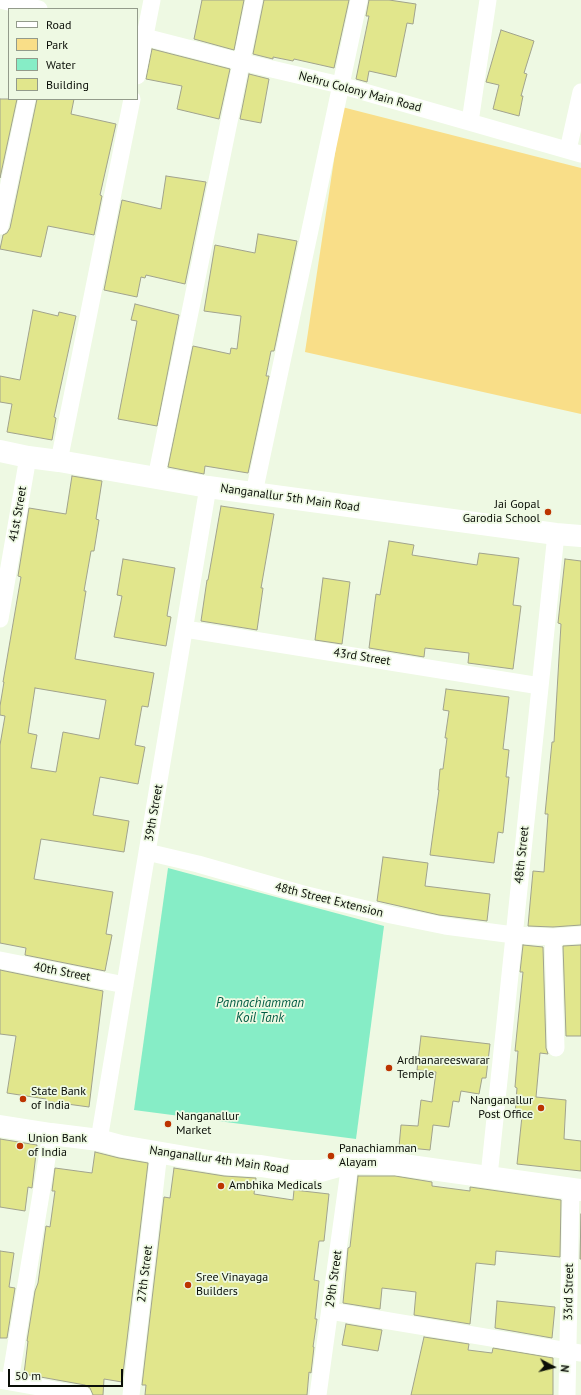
<!DOCTYPE html>
<html>
<head>
<meta charset="utf-8">
<style>
  body { margin:0 }
  #map { position:relative; width:581px; height:1395px; overflow:hidden; background:#eef9e3; font-family:"PT Sans",sans-serif }
  canvas { display:block }
  .legend { position:absolute; left:8px; top:8px; width:130px; height:92px; box-sizing:border-box; background:#eef9e3; border:1px solid #939b8b; margin:0; padding:5px 7px; list-style:none; font-size:12px; color:#0a0e07 }
  .legend li { display:flex; align-items:center; gap:8px; height:20px }
  .legend b { width:20px; border:1px solid #939b8b }
  .north { position:absolute; left:533px; top:1347px; width:40px; height:40px; -webkit-text-stroke:3px #eef9e3; paint-order:stroke; rotate:97deg; font-size:11px; font-weight:700; line-height:16px; text-align:center; color:#0a0e07 }
  .north::after { content:''; display:block; margin:auto; width:14px; height:18px; background:#0a0e07; clip-path:polygon(50% 0,100% 100%,50% 72%,0 100%) }
  .scale { position:absolute; left:8px; top:1369px; width:115px; height:18px; box-sizing:border-box; border:2px solid #0a0e07; border-top:0; padding-left:5px; font-size:12px; line-height:14px; white-space:nowrap; color:#0a0e07; -webkit-text-stroke:3px #eef9e3; paint-order:stroke }
</style>
</head>
<body>
<div id="map">
<canvas width="581" height="1395"></canvas>
<ul class="legend">
<li><b style="height:5px;background:#fff"></b>Road</li>
<li><b style="height:11px;background:#f9de88"></b>Park</li>
<li><b style="height:11px;background:#86edc6"></b>Water</li>
<li><b style="height:11px;background:#e1e68c"></b>Building</li>
</ul>
<div class="north">N</div>
<div class="scale">50 m</div>
</div>
<script>
const context = document.querySelector('canvas').getContext('2d');
context.lineJoin = 'round';
function paint(path, color) { context.fillStyle = color; context.fill(path, 'evenodd'); }
const toPath = rows => new Path2D(rows.map(r => 'M' + r).join(''));
function stroke(path, color, width, dash) { context.strokeStyle = color; context.lineWidth = width; context.lineCap = dash ? 'butt' : 'round'; context.setLineDash(dash || []); context.stroke(path); }
function write(font, color, halo, rows, align = 'center') {
  context.font = font + ' "PT Sans",sans-serif'; context.lineWidth = 3.5; context.setLineDash([]); context.textBaseline = 'middle'; context.strokeStyle = halo; context.fillStyle = color; for (const [text, x, y, turn = 0] of rows) {
    context.save(); context.translate(x, y); context.rotate((+turn || 0) * Math.PI / 180); context.textAlign = isNaN(turn) ? turn : align; if (halo) context.strokeText(text, 0, 0); context.fillText(text, 0, 0); context.restore();
  }
}
const green = toPath([
  [342,107,581,168,581,414,305,352]
]);
const water = toPath([
  [168,868,384,926,356,1139,134,1110]
]);
const building = toPath([
  [202,0,244,0,234,50,194,39,202,0],
  [264,0,349,0,334,68,294,59,293,61,273,57,273,59,253,54,264,0],
  [369,0,389,0,416,4,413,24,407,23,396,77,369,71,367,82,356,79,369,16,366,16,369,0],
  [501,30,534,41,524,73,527,74,521,96,523,96,519,116,493,109,499,85,486,82,501,30],
  [152,49,230,69,219,119,177,109,182,86,146,79,152,49],
  [249,74,269,79,261,123,240,119,249,74],
  [0,99,17,99,0,178,0,99],
  [37,99,74,99,71,114,116,124,100,195,102,196,94,235,48,226,41,257,0,249,3,235,7,233,10,228,37,99],
  [166,176,206,182,185,284,146,275,145,278,141,277,137,297,104,290,122,200,161,209,166,176],
  [258,234,297,241,274,351,271,351,266,376,269,376,248,473,205,466,204,474,168,467,193,346,230,354,231,348,237,349,241,316,204,311,215,245,255,253,258,234],
  [135,304,179,315,157,426,118,419,137,321,131,320,135,304],
  [33,310,58,316,59,312,76,316,54,417,56,418,52,440,7,432,12,404,0,402,0,376,20,380,33,310],
  [72,476,102,481,96,519,99,520,94,551,91,551,84,591,86,591,75,659,154,673,148,707,142,706,135,745,145,747,138,784,100,777,93,815,129,821,124,852,41,839,34,879,113,892,106,934,112,935,105,971,25,955,26,948,0,943,0,745,5,716,0,715,0,706,4,682,3,682,21,577,18,576,29,508,66,514,72,476],
  [35,688,106,700,99,739,63,732,56,772,31,768,37,735,28,733,35,688],
  [221,506,274,514,261,588,263,588,257,630,201,621,207,580,208,580,221,506],
  [389,541,414,545,412,555,477,565,479,553,519,558,513,605,521,606,513,669,468,663,469,653,425,648,424,657,369,648,376,594,380,595,389,541],
  [123,559,175,568,167,616,171,617,166,646,114,637,122,596,117,595,123,559],
  [565,559,581,561,581,925,553,927,528,926,533,871,544,872,548,814,545,814,552,742,554,742,561,624,558,623,565,559],
  [323,578,350,582,342,644,315,640,323,578],
  [446,689,509,697,503,749,509,750,506,777,509,777,503,833,498,832,494,863,430,855,439,790,438,790,440,769,443,769,447,738,445,738,449,711,443,710,446,689],
  [383,857,428,863,425,886,490,894,487,921,439,915,377,901,383,857],
  [523,945,543,947,546,1048,548,1054,540,1053,536,1097,566,1100,564,1139,581,1141,581,1171,517,1164,522,1116,515,1115,517,1088,515,1087,518,1051,515,1051,523,972,520,972,523,945],
  [581,945,581,1036,566,1036,563,946,581,945],
  [0,970,103,991,89,1107,45,1101,46,1099,7,1093,16,1036,0,1034,0,970],
  [421,1036,490,1044,486,1078,482,1078,479,1094,461,1091,459,1102,453,1101,449,1127,433,1125,430,1150,399,1147,401,1125,418,1126,421,1100,432,1102,436,1072,417,1070,421,1036],
  [0,1139,37,1145,32,1188,28,1187,25,1211,0,1207,0,1139],
  [95,1152,119,1158,148,1163,122,1382,104,1379,103,1395,93,1395,90,1388,85,1385,24,1374,28,1341,27,1341,35,1291,38,1283,46,1226,50,1227,55,1191,52,1191,55,1168,92,1173,95,1152],
  [174,1168,224,1176,256,1178,254,1194,293,1200,294,1190,329,1194,324,1241,319,1241,314,1280,319,1281,315,1319,317,1319,313,1347,314,1347,311,1373,309,1372,307,1395,145,1395,146,1385,142,1385,164,1197,170,1198,174,1168],
  [358,1176,395,1176,432,1182,432,1186,470,1191,470,1187,561,1200,560,1257,496,1251,495,1265,476,1263,470,1324,414,1315,416,1292,382,1288,380,1309,343,1303,348,1248,350,1247,358,1176],
  [581,1214,581,1259,580,1259,581,1214],
  [0,1251,14,1253,9,1287,15,1288,7,1338,0,1338,0,1251],
  [497,1301,555,1307,552,1338,495,1328,497,1301],
  [346,1324,382,1330,378,1351,342,1345,346,1324],
  [424,1337,469,1344,468,1350,492,1353,493,1348,553,1358,553,1395,411,1395,424,1337]
]);
const street = toPath([
  [0,0,39,9],
  [137,35,242,62,340,85,581,154],
  [137,76,152,0],
  [470,122,488,0],
  [568,150,581,92],
  [0,226,27,99],
  [59,461,132,99],
  [156,478,254,0],
  [254,493,359,0],
  [0,619,28,457],
  [185,629,540,686],
  [147,852,198,864,303,894,391,915,445,926,514,935,553,937,581,935],
  [553,937,556,1048],
  [0,960,125,985],
  [99,1140,208,487],
  [489,1176,556,534],
  [330,1311,581,1353],
  [0,1380,83,1395],
  [10,1381,51,1134],
  [131,1395,159,1152],
  [318,1395,350,1163],
  [567,1395,571,1189]
]);
const secondary = toPath([
  [0,451,28,457,59,461,208,487,556,534,581,536],
  [0,1126,51,1134,99,1140,121,1146,226,1164,261,1166,292,1171,321,1171,350,1163,396,1164,581,1190]
]);
const markers = [
  [548,512,4,"#bc3400"],
  [389,1068,4,"#bc3400"],
  [23,1099,4,"#bc3400"],
  [541,1108,4,"#bc3400"],
  [168,1124,4,"#bc3400"],
  [20,1146,4,"#bc3400"],
  [331,1156,4,"#bc3400"],
  [221,1186,4,"#bc3400"],
  [188,1285,4,"#bc3400"]
];
const streetNames = [
  ["Nehru Colony Main Road",360,92,15],
  ["Nanganallur 5th Main Road",290,498,8],
  ["41st Street",18,514,-80],
  ["43rd Street",362,657,9],
  ["39th Street",154,813,-80],
  ["48th Street",522,855,-84],
  ["48th Street Extension",329,900,14],
  ["40th Street",62,972,11],
  ["Nanganallur 4th Main Road",219,1160,8],
  ["27th Street",145,1274,-83],
  ["29th Street",334,1279,-82],
  ["33rd Street",569,1292,-89]
];
const poiNames = [
  ["Jai Gopal",540,505,"right"],
  ["Garodia School",540,519,"right"],
  ["Ardhanareeswarar",397,1061],
  ["Temple",397,1075],
  ["State Bank",31,1092],
  ["of India",31,1106],
  ["Nanganallur",533,1101,"right"],
  ["Post Office",533,1115,"right"],
  ["Nanganallur",176,1117],
  ["Market",176,1131],
  ["Union Bank",28,1139],
  ["of India",28,1153],
  ["Panachiamman",339,1149],
  ["Alayam",339,1163],
  ["Ambhika Medicals",229,1186],
  ["Sree Vinayaga",196,1278],
  ["Builders",196,1292]
];
const waterNames = [
  ["Pannachiamman",260,1003],
  ["Koil Tank",260,1018]
];
paint(green, '#f9de88');
paint(water, '#86edc6');
paint(building, '#e1e68c');
stroke(building, '#a1a38d', 1);
stroke(street, '#fff', 17);
stroke(secondary, '#fff', 22);
for (const [x, y, r, color] of markers) { const dot = new Path2D(); dot.arc(x, y, r, 0, 2 * Math.PI); context.fillStyle = color; context.fill(dot); stroke(dot, '#eef9e3', 1.5); }
write('12px', '#0a0e07', '#eef9e3', streetNames);
write('12px', '#0a0e07', '#eef9e3', poiNames, 'left');
write('italic 13px', '#015b43', '#eef9e3', waterNames);
</script>
</body>
</html>
